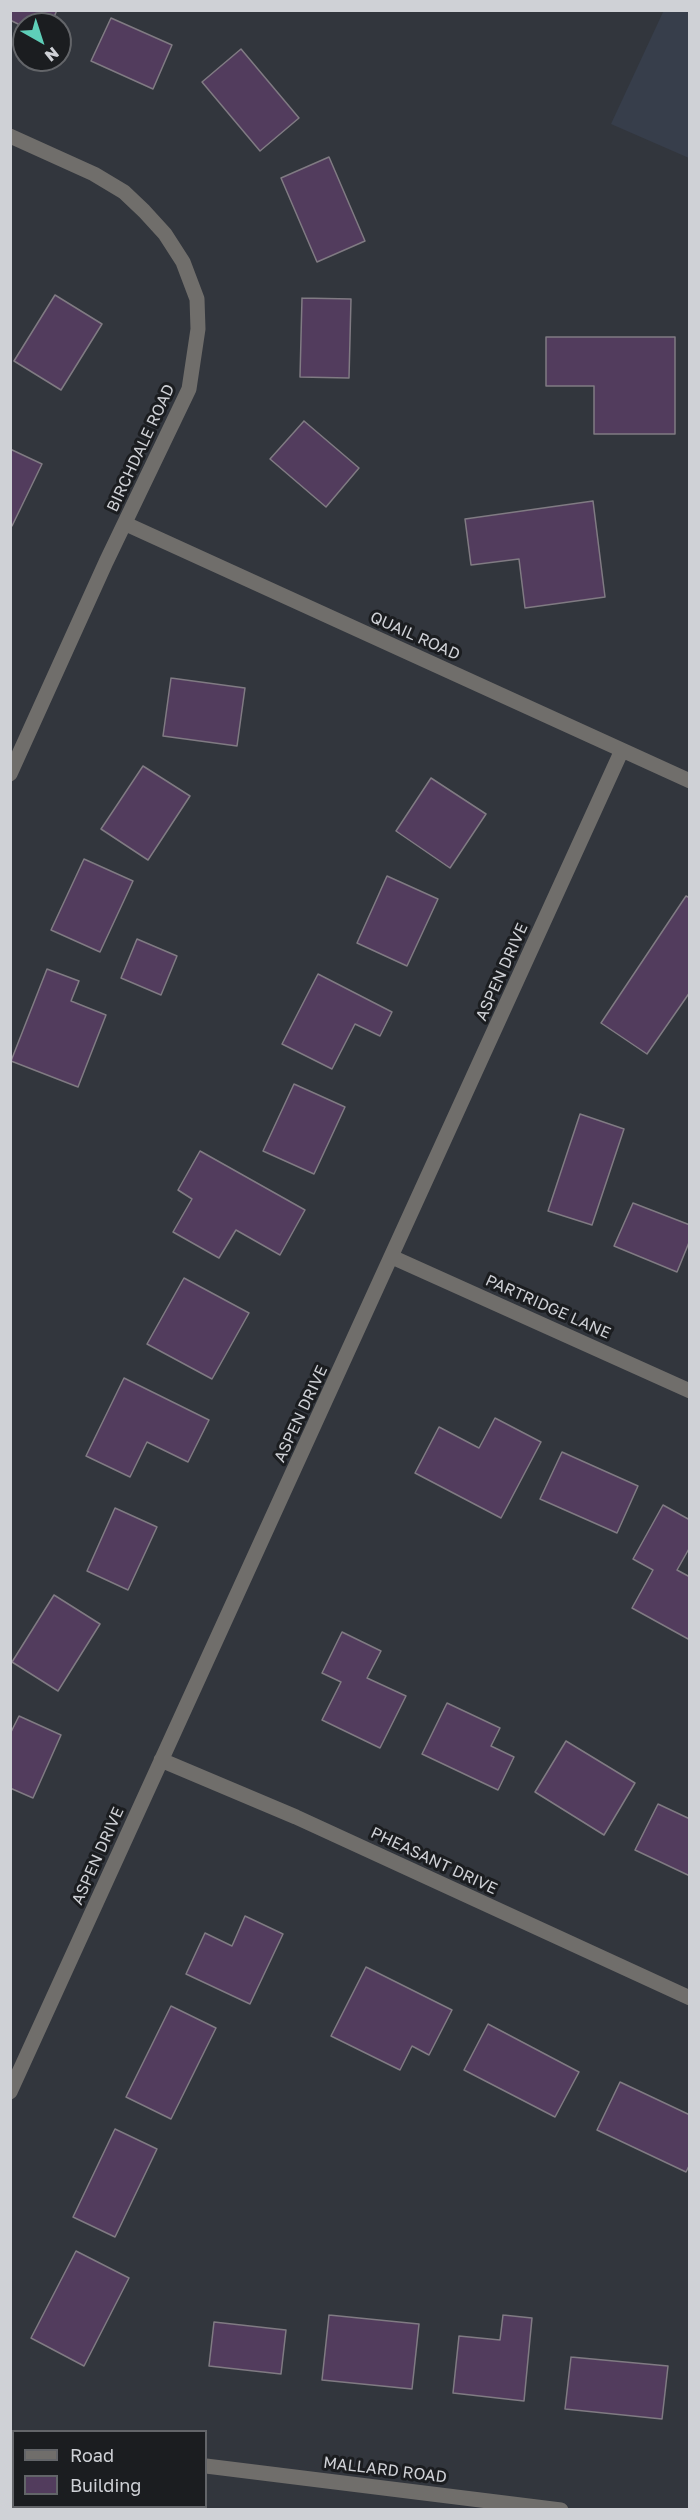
<!DOCTYPE html>
<html>
<head>
<meta charset="utf-8">
<style>
  body { margin:0 }
  #map { position:relative; width:700px; height:2520px; overflow:hidden; background:#32363d; font-family:"Golos Text",sans-serif }
  canvas { display:block }
  .frame { position:absolute; inset:0; border:12px solid #cfd1d6; pointer-events:none }
  .legend { position:absolute; left:12px; top:2430px; width:195px; height:78px; box-sizing:border-box; background:#1b1d20; border:2px solid #636569; margin:0; padding:8px 10px; list-style:none; font-size:18px; color:#cfd1d6 }
  .legend li { display:flex; align-items:center; gap:12px; height:30px }
  .legend b { width:30px; border:2px solid #636569 }
  .north { position:absolute; left:12px; top:12px; width:60px; height:60px; box-sizing:border-box; background:#1b1d20; border:2px solid #636569; border-radius:50%; rotate:141deg; font-size:16px; font-weight:700; line-height:24px; text-align:center; color:#cfd1d6 }
  .north::after { content:''; display:block; margin:auto; width:21px; height:27px; background:#5eceb8; clip-path:polygon(50% 0,100% 100%,50% 72%,0 100%) }
</style>
</head>
<body>
<div id="map">
<canvas width="700" height="2520"></canvas>
<div class="frame"></div>
<ul class="legend">
<li><b style="height:8px;background:#706e6b"></b>Road</li>
<li><b style="height:16px;background:#523c5d"></b>Building</li>
</ul>
<div class="north">N</div>
</div>
<script>
const context = document.querySelector('canvas').getContext('2d');
context.lineJoin = 'round';
function paint(path, color) { context.fillStyle = color; context.fill(path, 'evenodd'); }
const toPath = rows => new Path2D(rows.map(r => 'M' + r).join(''));
function stroke(path, color, width, dash) { context.strokeStyle = color; context.lineWidth = width; context.lineCap = dash ? 'butt' : 'round'; context.setLineDash(dash || []); context.stroke(path); }
function write(font, color, halo, rows, align = 'center') {
  context.font = font + ' "Golos Text",sans-serif'; context.lineWidth = 6; context.setLineDash([]); context.textBaseline = 'middle'; context.strokeStyle = halo; context.fillStyle = color; for (const [text, x, y, turn = 0] of rows) {
    context.save(); context.translate(x, y); context.rotate((+turn || 0) * Math.PI / 180); context.textAlign = isNaN(turn) ? turn : align; if (halo) context.strokeText(text, 0, 0); context.fillText(text, 0, 0); context.restore();
  }
}
const built = toPath([
  [664,10,689,11,689,158,611,124]
]);
const building = toPath([
  [10,10,57,10,51,24,24,24,24,27,10,20,10,10],
  [111,18,172,45,153,89,91,61,111,18],
  [241,49,299,118,260,151,202,82,241,49],
  [329,157,365,241,317,262,281,178,329,157],
  [55,295,102,324,61,390,14,361,55,295],
  [302,298,351,299,349,378,300,377,302,298],
  [546,337,675,337,675,434,594,434,594,386,546,386,546,337],
  [304,421,359,468,326,507,270,459,304,421],
  [10,449,42,464,12,526,10,525,10,449],
  [593,501,605,597,525,608,519,559,471,565,465,519,593,501],
  [171,678,245,688,237,746,163,736,171,678],
  [143,766,190,796,148,860,101,829,143,766],
  [431,778,486,814,450,868,396,831,431,778],
  [84,859,133,881,100,952,51,930,84,859],
  [387,876,438,899,407,966,357,943,387,876],
  [686,896,690,898,690,992,647,1054,601,1023,686,896],
  [137,939,177,956,161,995,121,978,137,939],
  [47,969,79,981,71,1001,106,1015,78,1087,11,1061,47,969],
  [318,974,392,1012,380,1036,355,1024,332,1069,282,1044,318,974],
  [294,1084,345,1107,314,1174,263,1151,294,1084],
  [580,1114,624,1129,592,1225,548,1211,580,1114],
  [200,1151,305,1210,280,1255,236,1230,219,1258,173,1232,192,1199,178,1190,200,1151],
  [633,1203,690,1225,690,1240,677,1272,614,1246,633,1203],
  [184,1278,249,1313,212,1379,147,1344,184,1278],
  [124,1378,209,1420,188,1462,147,1442,130,1477,86,1456,124,1378],
  [495,1418,541,1442,501,1518,415,1473,439,1427,479,1448,495,1418],
  [562,1452,638,1486,617,1533,540,1499,562,1452],
  [663,1505,690,1520,690,1547,677,1570,690,1577,690,1640,632,1608,653,1570,633,1559,663,1505],
  [115,1508,157,1527,128,1590,87,1571,115,1508],
  [54,1595,100,1624,58,1691,12,1662,54,1595],
  [342,1632,381,1651,367,1678,406,1696,380,1748,322,1720,341,1682,322,1673,342,1632],
  [447,1703,500,1728,491,1746,514,1757,498,1790,422,1754,447,1703],
  [19,1716,61,1735,33,1798,10,1788,10,1734,19,1716],
  [566,1741,635,1783,604,1835,535,1792,566,1741],
  [658,1804,690,1819,690,1876,635,1850,658,1804],
  [245,1916,283,1934,250,2004,186,1974,205,1933,232,1946,245,1916],
  [366,1967,452,2010,429,2055,412,2046,400,2070,331,2036,366,1967],
  [171,2006,216,2028,171,2119,126,2097,171,2006],
  [488,2024,579,2072,555,2117,464,2070,488,2024],
  [620,2082,690,2115,690,2164,686,2172,597,2130,620,2082],
  [115,2129,157,2149,115,2237,73,2217,115,2129],
  [76,2251,129,2278,84,2366,31,2338,76,2251],
  [329,2315,419,2324,412,2389,322,2380,329,2315],
  [503,2315,532,2318,524,2401,453,2393,459,2336,500,2340,503,2315],
  [214,2322,286,2330,281,2374,209,2366,214,2322],
  [571,2357,668,2366,662,2419,565,2409,571,2357]
]);
const minor = toPath([
  [10,136,94,174,124,192,144,211,165,234,183,262,197,299,198,329,189,389,106,562,10,774],
  [126,524,690,781],
  [392,1257,690,1391],
  [161,1760,296,1817,690,1998],
  [10,2092,622,750],
  [10,2442,14,2442],
  [206,2466,561,2510]
]);
const streetNames = [
  ["BIRCHDALE ROAD",141,448,-65],
  ["QUAIL ROAD",415,636,24],
  ["ASPEN DRIVE",502,972,-66],
  ["PARTRIDGE LANE",548,1307,24],
  ["ASPEN DRIVE",301,1414,-65],
  ["ASPEN DRIVE",98,1856,-66],
  ["PHEASANT DRIVE",434,1861,25],
  ["MALLARD ROAD",385,2470,7]
];
paint(built, '#373e4b');
paint(building, '#523c5d');
stroke(building, '#807b83', 1.5);
stroke(minor, '#706e6b', 15);
write('16px', '#cfd1d6', '#1b1d20', streetNames);
</script>
</body>
</html>
